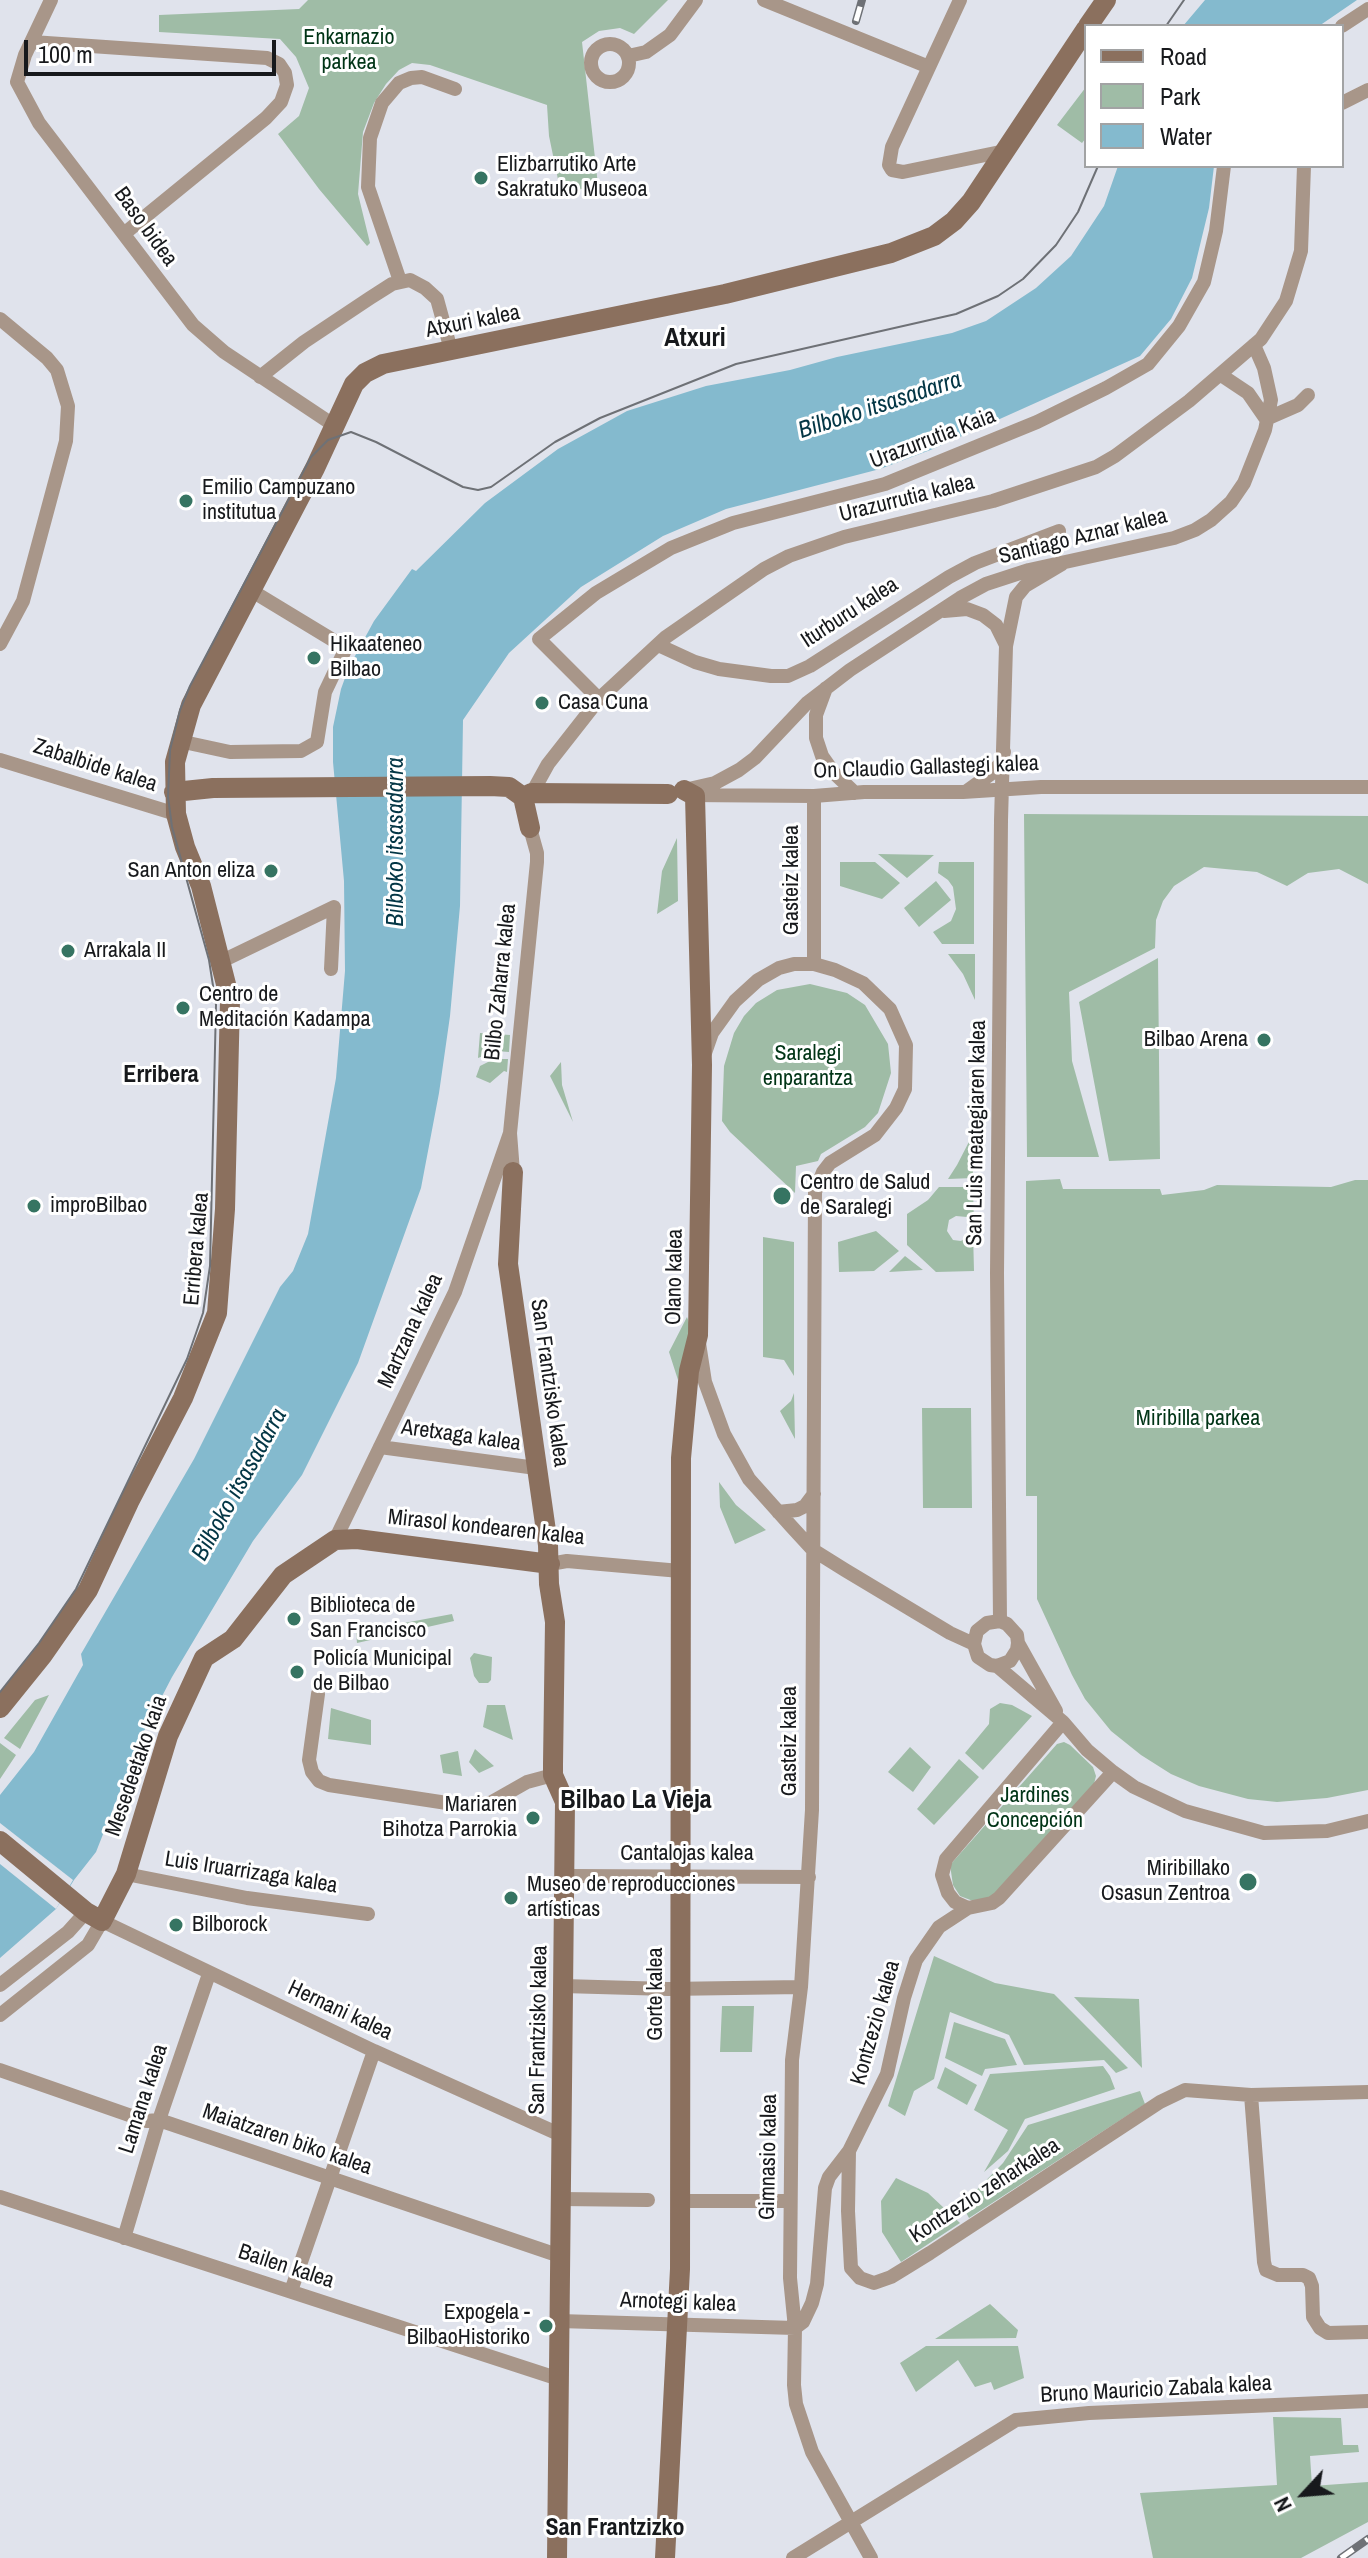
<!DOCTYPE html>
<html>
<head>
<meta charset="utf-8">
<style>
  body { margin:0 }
  #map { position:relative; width:1368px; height:2558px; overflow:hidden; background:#e0e3ec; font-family:"Archivo Narrow",sans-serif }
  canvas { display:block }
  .legend { position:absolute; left:1084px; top:24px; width:260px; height:144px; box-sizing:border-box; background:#fff; border:2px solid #a2a3a4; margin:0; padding:10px 14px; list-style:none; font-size:24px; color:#17191c }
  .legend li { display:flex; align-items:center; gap:16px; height:40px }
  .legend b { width:40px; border:2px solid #a2a3a4 }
  .north { position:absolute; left:1264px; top:2454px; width:80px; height:80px; -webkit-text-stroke:6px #fff; paint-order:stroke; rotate:244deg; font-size:22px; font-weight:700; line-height:32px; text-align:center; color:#17191c }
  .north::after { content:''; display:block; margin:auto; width:28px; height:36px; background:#17191c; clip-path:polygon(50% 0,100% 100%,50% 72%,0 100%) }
  .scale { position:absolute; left:24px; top:40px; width:252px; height:36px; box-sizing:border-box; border:4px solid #17191c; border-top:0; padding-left:10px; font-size:24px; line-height:28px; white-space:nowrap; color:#17191c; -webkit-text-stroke:6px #fff; paint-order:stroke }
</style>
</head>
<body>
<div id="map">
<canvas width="1368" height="2558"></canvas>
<ul class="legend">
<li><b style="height:10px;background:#8b705e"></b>Road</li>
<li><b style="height:22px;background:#9fbca6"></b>Park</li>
<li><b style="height:22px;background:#84bace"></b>Water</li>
</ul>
<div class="north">N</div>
<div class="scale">100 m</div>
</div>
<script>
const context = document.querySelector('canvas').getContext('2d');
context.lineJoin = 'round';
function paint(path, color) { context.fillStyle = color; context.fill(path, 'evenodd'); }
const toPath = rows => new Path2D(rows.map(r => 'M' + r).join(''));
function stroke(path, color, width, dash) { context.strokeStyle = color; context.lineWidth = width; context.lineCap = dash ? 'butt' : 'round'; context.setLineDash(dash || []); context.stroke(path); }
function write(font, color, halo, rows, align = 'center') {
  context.font = font + ' "Archivo Narrow",sans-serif'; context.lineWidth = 6; context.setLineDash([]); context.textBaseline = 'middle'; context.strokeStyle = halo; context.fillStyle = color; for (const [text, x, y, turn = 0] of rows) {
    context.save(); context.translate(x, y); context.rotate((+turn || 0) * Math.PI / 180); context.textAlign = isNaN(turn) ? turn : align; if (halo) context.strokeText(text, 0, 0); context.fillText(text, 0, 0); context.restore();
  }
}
const green = toPath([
  [308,0,668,0,634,34,620,28,599,31,582,42,598,185,561,194,549,136,547,105,430,65,412,63,399,70,386,84,374,103,363,132,358,194,370,243,367,246,319,189,278,134,299,116,309,88,296,57,280,39,159,32,159,15,299,9],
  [1086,87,1086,138,1082,143,1057,125],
  [1024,814,1368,816,1368,884,1339,869,1308,873,1287,886,1257,872,1204,867,1174,886,1163,901,1156,920,1155,948,1069,992,1072,1061,1099,1157,1027,1157],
  [677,838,678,901,657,914,662,871],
  [878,854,934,855,907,878],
  [840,862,875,862,900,883,882,899,840,886],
  [939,862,974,862,974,944,942,944,933,932,951,921,956,909,953,887,948,880,938,873],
  [936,881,951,900,919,927,904,908],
  [948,954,975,954,975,1000,963,974],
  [1158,958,1160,1159,1109,1161,1079,1002],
  [810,984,847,993,865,1005,888,1044,891,1073,878,1113,865,1127,821,1154,818,1161,796,1166,795,1193,730,1132,722,1121,724,1066,734,1033,744,1016,756,1003,777,990],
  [480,1033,510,1035,509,1052,496,1051,478,1058],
  [494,1059,508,1059,507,1072,504,1071,490,1083,476,1077,480,1066],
  [561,1062,562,1085,573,1122,550,1076],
  [973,1134,973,1178,948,1179,957,1165],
  [1060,1179,1063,1189,1160,1189,1162,1195,1204,1190,1217,1185,1331,1187,1355,1180,1368,1180,1368,1790,1327,1798,1277,1802,1248,1799,1199,1786,1171,1774,1141,1755,1111,1731,1085,1699,1072,1675,1037,1599,1037,1496,1026,1496,1026,1181],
  [939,1187,973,1187,974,1225,967,1217,956,1216,949,1220,947,1231,953,1240,961,1241,973,1232,974,1271,936,1272,907,1245,907,1214,928,1200],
  [876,1231,899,1251,874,1271,839,1272,838,1242],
  [763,1237,794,1242,794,1376,784,1360,763,1357],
  [905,1256,923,1270,889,1272],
  [687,1317,694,1337,678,1380,669,1352],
  [794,1393,795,1439,780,1411,791,1401],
  [922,1408,971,1408,972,1508,923,1508],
  [719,1482,736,1505,766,1530,735,1544,720,1507],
  [452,1614,454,1621,357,1643,356,1632],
  [474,1653,492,1657,491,1680,488,1683,479,1683,474,1676,470,1658],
  [49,1695,20,1749,4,1738,35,1700],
  [1000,1703,1012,1705,1032,1716,983,1770,965,1753,989,1724,990,1709],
  [487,1705,505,1705,513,1740,483,1727],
  [331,1708,371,1720,371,1745,328,1739],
  [1064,1742,1070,1745,1093,1767,1096,1776,1094,1784,991,1900,973,1901,960,1896,953,1885,950,1865,1057,1744],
  [0,1743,16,1755,0,1779],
  [910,1747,931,1767,913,1792,888,1772],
  [475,1749,494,1766,479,1773,469,1762],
  [458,1751,462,1776,443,1773,440,1755],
  [959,1759,979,1777,934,1825,917,1809],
  [934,1956,995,1983,1054,1994,1128,2068,1116,2073,1104,2060,1024,2065,1009,2035,950,2012,934,2079,914,2091,905,2116,888,2106],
  [1074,1997,1139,1999,1142,2068],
  [722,2006,754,2006,752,2052,720,2052],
  [954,2022,1005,2039,1017,2065,985,2069,982,2076,945,2058],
  [1103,2066,1110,2076,1115,2089,1025,2119,1008,2151,984,2172,1008,2130,974,2110,990,2074],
  [945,2067,977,2085,967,2105,937,2088],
  [1140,2091,1145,2104,969,2218,962,2205,1003,2163,1028,2125],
  [896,2178,928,2193,960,2223,901,2262,882,2232,881,2201],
  [990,2304,1018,2330,1016,2338,935,2339],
  [926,2346,1018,2346,1024,2378,994,2390,991,2382,975,2387,958,2360,916,2392,900,2363],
  [1273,2417,1341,2418,1343,2445,1358,2445,1359,2452,1310,2456,1312,2486,1368,2482,1368,2522,1301,2558,1153,2558,1140,2493,1277,2485]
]);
const water = toPath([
  [1205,0,1357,0,1319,26,1183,26],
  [1118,166,1214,166,1209,208,1192,278,1171,319,1140,356,933,449,880,469,726,509,663,536,581,587,509,653,463,720,460,906,450,1016,439,1093,421,1188,358,1363,302,1475,253,1541,172,1677,143,1733,96,1852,74,1880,56,1909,0,1958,0,1795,34,1752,83,1665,81,1654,194,1459,280,1287,293,1271,308,1234,336,1078,345,971,344,881,333,762,333,727,341,689,349,667,374,621,412,569,416,571,485,503,558,449,627,411,706,386,790,370,837,357,952,333,986,321,1036,288,1071,256,1104,206]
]);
const pier = toPath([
  [0,1823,73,1880,56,1909,0,1864]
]);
const street = toPath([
  [51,0,25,55,17,82,39,123,193,325,224,352,335,426],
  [764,0,929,67],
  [960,0,892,147,889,165,892,170,903,172,1005,151],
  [1342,26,1368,9],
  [32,42,267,58,279,64,285,73,287,85,281,102,266,118,125,233],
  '591 63a19 19 0 1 1 38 0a19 19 0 1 1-38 0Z',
  [628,56,646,52,670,35,696,0],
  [1342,103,1368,90],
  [400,281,368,187,370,138,382,103,399,83,411,78,422,77,455,89],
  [0,319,47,358,57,370,68,406,66,441,23,601,0,644],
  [1221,375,1248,393,1266,419],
  [260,377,304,342,370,298,392,284,410,280,425,288,437,299,451,350],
  [1266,419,1298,405,1308,395],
  [944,611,967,609,983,615,996,625,1006,645],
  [658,645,695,662,719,669,771,676,788,676,810,666,949,577,975,563,1059,531],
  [826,688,816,715,816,738,822,756,834,773,855,793],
  [599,699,539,639,596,593,671,548,733,523,885,484,1037,422,1106,388,1148,364,1179,326,1204,282,1216,231,1224,166],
  [179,741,230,752,301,751,317,742,325,692,346,648,252,591],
  [0,760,176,814],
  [680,791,715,783,739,770,755,758,807,703,850,670,960,598,986,584,1029,570,1174,538,1195,530,1211,520,1231,502,1244,483,1265,430,1271,400,1264,368,1254,345],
  [967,791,992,773,1000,764,1004,752],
  [532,793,548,764,599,699,666,637,764,569,789,556,844,537,993,501,1096,467,1115,456,1189,401,1261,339,1286,301,1301,251,1304,166],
  [688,795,814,796,864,792,963,792,1041,787,1368,787],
  [814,796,814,964],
  [220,962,334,907,331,969],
  [705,1053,712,1033,735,1001,758,980,779,968,794,964,814,964,835,970,863,983,890,1009,906,1045,905,1089,896,1108,875,1135,830,1163,823,1172,815,1192,812,1810,801,1987,792,2060,790,2278,795,2328,794,2385,796,2404,812,2452,871,2558],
  [513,1172,510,1133,537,862,537,853,530,828],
  [699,1343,705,1382,724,1434,749,1479,791,1526,813,1550,845,1570,950,1633,974,1644],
  [380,1447,536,1468],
  [778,1512,797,1510,805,1506,814,1494],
  [335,1540,455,1292,510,1133],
  [550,1564,567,1561,680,1571],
  [1000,1621,997,1273,1001,820,1006,646,1016,597,1025,586,1062,564],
  [1018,1643,1017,1650,1010,1661,997,1666,990,1665,978,1657,974,1644,977,1631,987,1623,1000,1621,1007,1624,1017,1635,1018,1643,1056,1711],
  [997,1666,1063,1722,1087,1750,1113,1772,1134,1787,1185,1811,1264,1833,1327,1831,1368,1821],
  [318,1694,309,1760,312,1772,319,1781,329,1785,460,1805,490,1803,527,1782,553,1775],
  [1063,1722,946,1859,942,1875,948,1893,955,1902,968,1908,992,1903,999,1898,1113,1772],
  [126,1874,247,1898,368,1914],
  [566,1876,809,1877],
  [0,1985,68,1932,86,1912],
  [563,1986,668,1989,801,1987],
  [0,2015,88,1945,102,1921,374,2051,561,2135],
  [0,2070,146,2121,159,2120,560,2256],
  [1251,2095,1264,2262,1266,2270,1278,2275,1303,2275,1309,2278,1312,2286,1313,2317,1320,2328,1328,2333,1368,2332],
  [849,2151,848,2211,851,2268,860,2278,874,2283,891,2277,930,2253,1160,2102,1185,2090,1251,2095,1368,2092],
  [0,2197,559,2379],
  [561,2199,648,2200],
  [680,2201,790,2201],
  [124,2238,159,2120,209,1974],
  [291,2291,374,2051],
  [559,2321,795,2328],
  [795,2328,803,2322,812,2303,817,2284,825,2188,829,2177,849,2151,887,2074,904,1998,916,1960,939,1927,968,1908],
  [793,2558,1016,2420,1089,2413,1368,2401]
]);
const secondary = toPath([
  [1088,26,1106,0],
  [174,792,213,788,490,786,509,787,523,797],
  [523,797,532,793,668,794],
  [523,797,530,828],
  [513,1172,508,1264,548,1545,549,1584,555,1622,553,1764,553,1775,565,1802,557,2558],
  [0,1708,42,1656,88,1590,129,1502,183,1398,217,1313,225,1209,230,1000,201,886,185,847,176,814,175,762,191,705,315,468,354,384,365,373,383,364,725,294,891,253,934,236,954,221,971,202,1086,29],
  [0,1841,86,1912,102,1921,126,1874,168,1736,204,1658,233,1639,283,1575,335,1540,357,1539,550,1564],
  [665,2558,680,2269,681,1458,689,1371,698,1335,702,1065,695,796,684,790]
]);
const tram = toPath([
  [1166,26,1184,0],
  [0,1692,39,1643,76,1589,187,1359,203,1313,210,1266,216,1005,209,960,172,827,168,797,170,750,180,710,190,686,311,457,328,440,351,432,376,442,463,487,478,490,491,487,555,442,600,418,736,364,956,314,998,296,1023,279,1056,245,1078,212,1098,166]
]);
const rail = toPath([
  [856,21,862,0],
  [1341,2558,1368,2539]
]);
const markers = [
  [481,178,8,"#367462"],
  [186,501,8,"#367462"],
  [314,658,8,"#367462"],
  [542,703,8,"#367462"],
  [271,871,8,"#367462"],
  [68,951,8,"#367462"],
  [183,1008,8,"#367462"],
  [1264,1040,8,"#367462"],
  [782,1196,10,"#367462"],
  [34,1206,8,"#367462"],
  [294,1619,8,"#367462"],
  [297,1672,8,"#367462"],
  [533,1818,8,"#367462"],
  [1248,1882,10,"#367462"],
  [511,1898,8,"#367462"],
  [176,1925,8,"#367462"],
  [546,2326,8,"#367462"]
];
const parkNames = [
  ["Enkarnazio",349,38],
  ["parkea",349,63],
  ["Saralegi",808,1054],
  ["enparantza",808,1079],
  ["Miribilla parkea",1198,1419],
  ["Jardines",1035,1796],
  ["Concepción",1035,1821]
];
const poiNames = [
  ["Elizbarrutiko Arte",497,165],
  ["Sakratuko Museoa",497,190],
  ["Emilio Campuzano",202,488],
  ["institutua",202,513],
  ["Hikaateneo",330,645],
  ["Bilbao",330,670],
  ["Casa Cuna",558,703],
  ["San Anton eliza",255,871,"right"],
  ["Arrakala II",84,951],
  ["Centro de",199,995],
  ["Meditación Kadampa",199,1020],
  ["Bilbao Arena",1248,1040,"right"],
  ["Centro de Salud",800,1183],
  ["de Saralegi",800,1208],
  ["improBilbao",50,1206],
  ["Biblioteca de",310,1606],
  ["San Francisco",310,1631],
  ["Policía Municipal",313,1659],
  ["de Bilbao",313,1684],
  ["Mariaren",517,1805,"right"],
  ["Bihotza Parrokia",517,1830,"right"],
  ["Miribillako",1230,1869,"right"],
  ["Osasun Zentroa",1230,1894,"right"],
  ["Museo de reproducciones",527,1885],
  ["artísticas",527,1910],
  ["Bilborock",192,1925],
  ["Expogela -",530,2313,"right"],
  ["BilbaoHistoriko",530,2338,"right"]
];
const streetNames = [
  ["Baso bidea",145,227,54],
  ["Atxuri kalea",473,322,-11],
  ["Urazurrutia Kaia",933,439,-21],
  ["Urazurrutia kalea",907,499,-14],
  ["Santiago Aznar kalea",1083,537,-14],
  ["Iturburu kalea",850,613,-33],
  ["Zabalbide kalea",95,766,18],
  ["On Claudio Gallastegi kalea",926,768,-2],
  ["Gasteiz kalea",792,880,-90],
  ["Bilbo Zaharra kalea",501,982,-84],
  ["San Luis meategiaren kalea",977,1133,-89],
  ["Erribera kalea",197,1249,-85],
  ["Olano kalea",675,1277,-89],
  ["Martzana kalea",411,1331,-65],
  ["San Frantzisko kalea",549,1383,82],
  ["Aretxaga kalea",461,1436,8],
  ["Mirasol kondearen kalea",486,1528,6],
  ["Gasteiz kalea",790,1741,-90],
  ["Mesedeetako kaia",137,1766,-71],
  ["Cantalojas kalea",687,1854],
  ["Luis Iruarrizaga kalea",251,1873,9],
  ["Gorte kalea",656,1994,-90],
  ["Hernani kalea",340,2011,25],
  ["Kontzezio kalea",876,2023,-74],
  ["San Frantzisko kalea",539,2030,-89],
  ["Lamana kalea",144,2099,-72],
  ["Maiatzaren biko kalea",287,2140,19],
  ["Gimnasio kalea",769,2157,-89],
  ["Kontzezio zeharkalea",985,2191,-33],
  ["Bailen kalea",286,2267,18],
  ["Arnotegi kalea",678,2303,2],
  ["Bruno Mauricio Zabala kalea",1156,2390,-3]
];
const waterNames = [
  ["Bilboko itsasadarra",880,406,-18],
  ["Bilboko itsasadarra",397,842,-90],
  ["Bilboko itsasadarra",240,1485,-61]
];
const neighbourhoodNames = [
  ["Erribera",161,1076],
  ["San Frantzizko",615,2529]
];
const quarterNames = [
  ["Atxuri",695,339],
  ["Bilbao La Vieja",636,1801]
];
paint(green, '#9fbca6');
paint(water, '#84bace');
paint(pier, '#e0e3ec');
stroke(street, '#a89689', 14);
stroke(secondary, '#8b705e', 20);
stroke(tram, '#6e7176', 2);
stroke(rail, '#6e7176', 8);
stroke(rail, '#fff', 5, [15]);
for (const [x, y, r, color] of markers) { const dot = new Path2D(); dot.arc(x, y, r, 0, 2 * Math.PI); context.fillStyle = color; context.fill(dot); stroke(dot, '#fff', 3); }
write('22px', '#003416', '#fff', parkNames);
write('22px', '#17191c', '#fff', poiNames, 'left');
write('22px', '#17191c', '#fff', streetNames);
write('italic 24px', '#033645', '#fff', waterNames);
write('bold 24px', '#17191c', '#fff', neighbourhoodNames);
write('bold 26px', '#17191c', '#fff', quarterNames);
</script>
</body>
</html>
